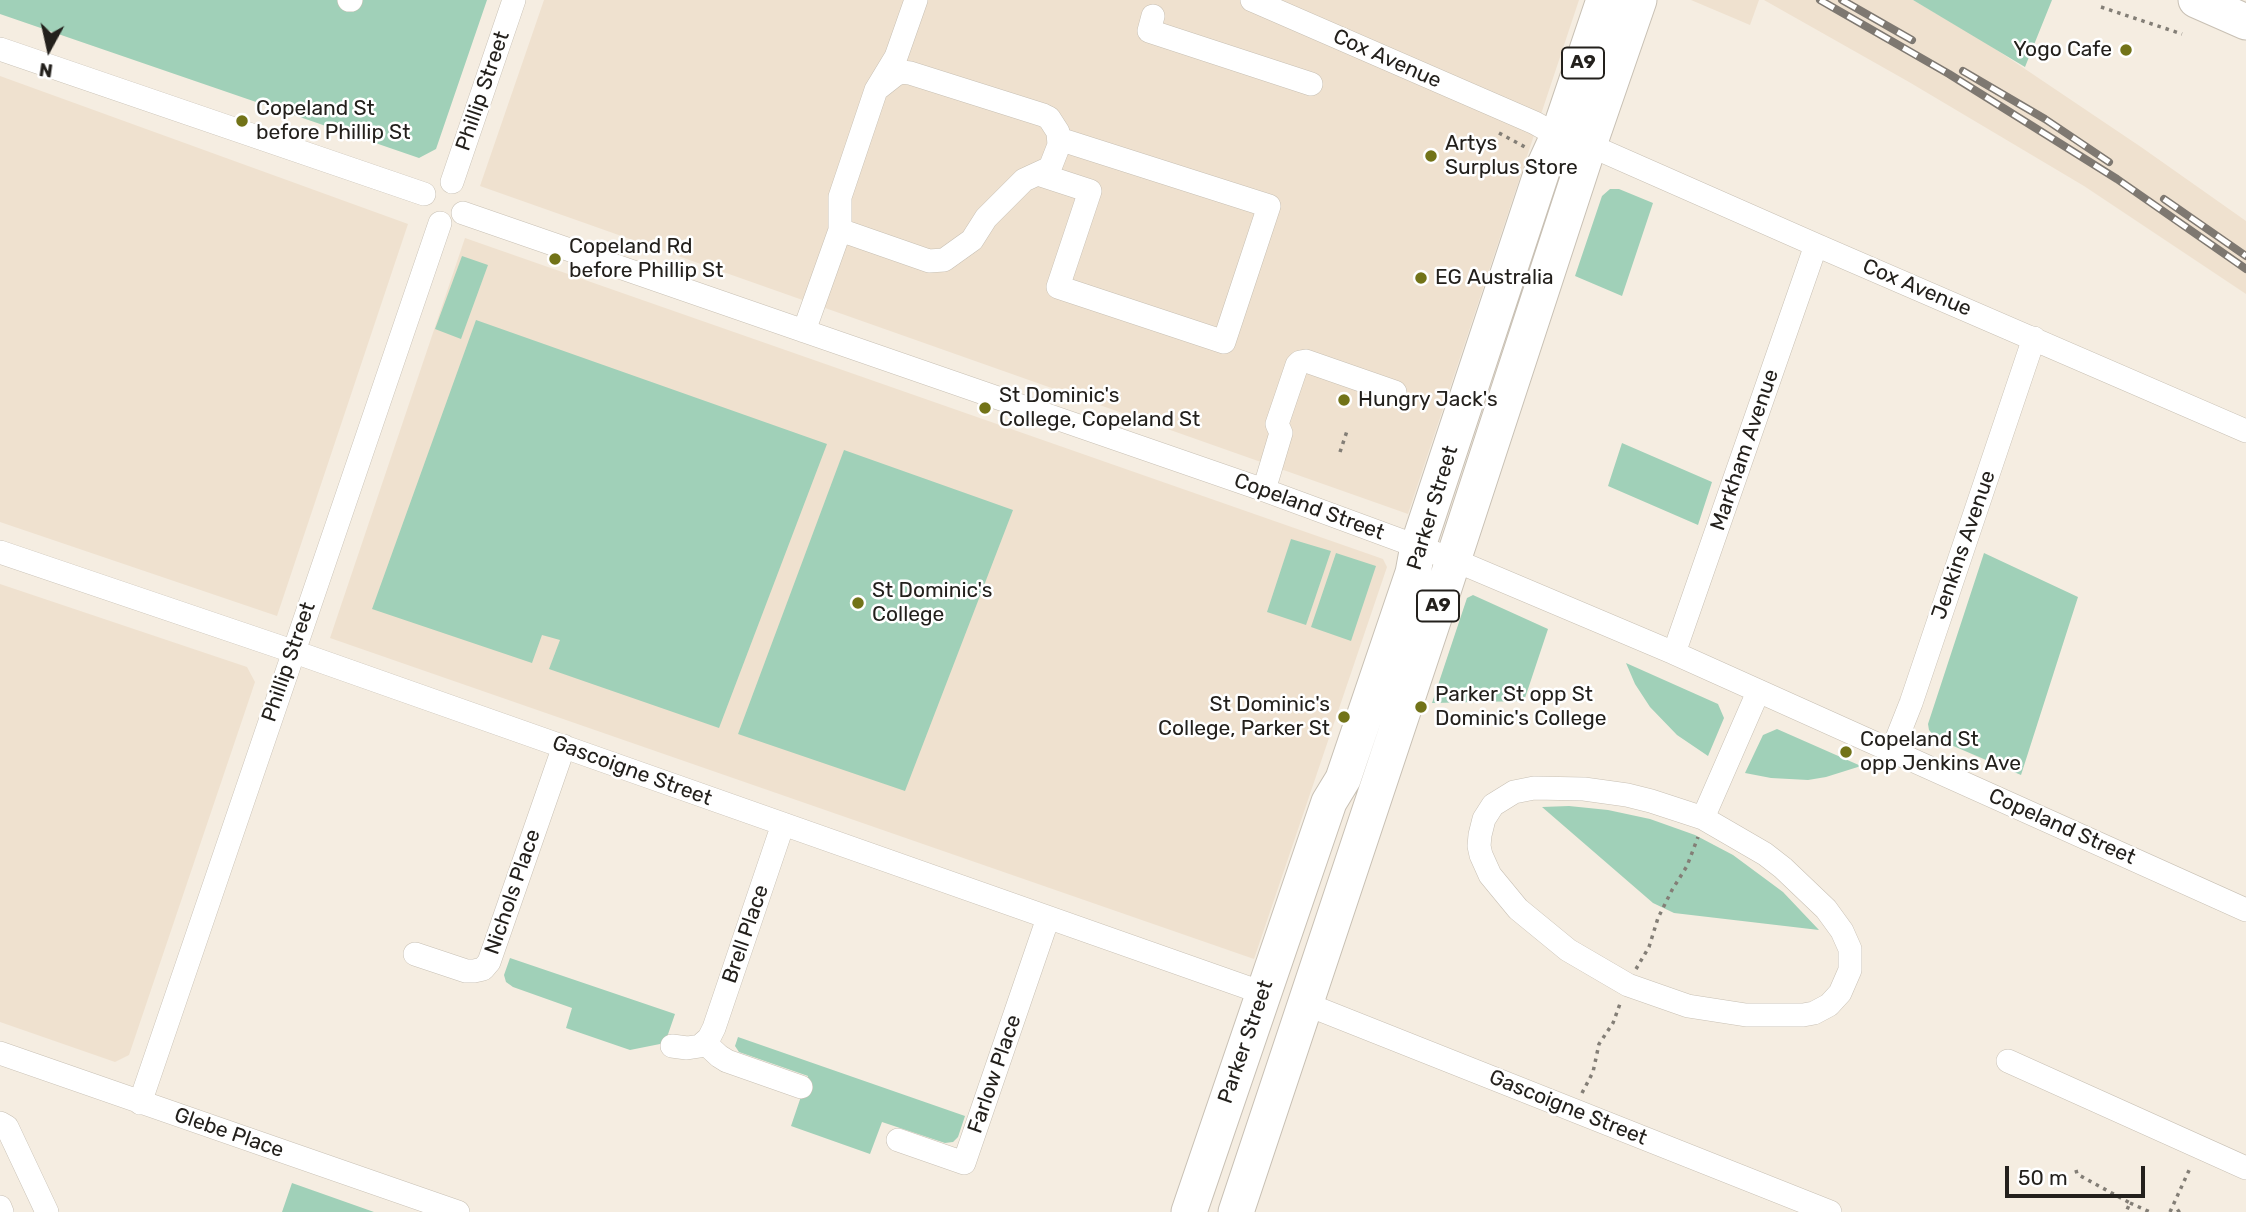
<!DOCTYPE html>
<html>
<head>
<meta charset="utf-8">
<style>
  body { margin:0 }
  #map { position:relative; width:2246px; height:1212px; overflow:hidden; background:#f5ede1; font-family:Rubik,sans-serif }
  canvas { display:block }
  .north { position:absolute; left:14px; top:14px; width:70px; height:70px; -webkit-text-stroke:5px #fff; paint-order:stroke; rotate:188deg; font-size:19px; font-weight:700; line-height:28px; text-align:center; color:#23201c }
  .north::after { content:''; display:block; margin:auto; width:24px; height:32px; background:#23201c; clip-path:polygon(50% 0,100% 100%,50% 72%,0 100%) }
  .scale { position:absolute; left:2005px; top:1166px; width:140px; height:32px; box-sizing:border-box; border:4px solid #23201c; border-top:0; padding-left:9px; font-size:21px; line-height:24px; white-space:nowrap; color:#23201c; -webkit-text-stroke:5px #fff; paint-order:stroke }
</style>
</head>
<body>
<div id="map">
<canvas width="2246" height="1212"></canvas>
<div class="north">N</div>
<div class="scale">50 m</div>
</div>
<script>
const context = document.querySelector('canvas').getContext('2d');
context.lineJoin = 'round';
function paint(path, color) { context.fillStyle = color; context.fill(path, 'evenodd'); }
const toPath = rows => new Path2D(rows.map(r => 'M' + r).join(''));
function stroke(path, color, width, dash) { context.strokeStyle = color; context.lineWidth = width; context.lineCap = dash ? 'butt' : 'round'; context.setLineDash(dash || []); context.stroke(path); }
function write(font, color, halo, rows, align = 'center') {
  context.font = font + ' Rubik,sans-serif'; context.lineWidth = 5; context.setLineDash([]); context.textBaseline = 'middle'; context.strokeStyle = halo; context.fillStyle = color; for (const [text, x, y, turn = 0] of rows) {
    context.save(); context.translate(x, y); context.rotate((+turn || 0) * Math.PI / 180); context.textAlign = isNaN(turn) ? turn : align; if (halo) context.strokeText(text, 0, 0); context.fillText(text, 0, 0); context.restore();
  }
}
const built = toPath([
  [544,0,1579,0,1408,514,480,186],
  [1691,0,1759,0,1750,25],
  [1764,0,1913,0,1985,42,2141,147,2246,221,2246,294,2084,186,1909,82],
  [0,76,408,224,277,616,0,522],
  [465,238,1383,559,1387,567,1254,959,330,638],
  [0,584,247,667,255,682,129,1055,115,1062,0,1022]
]);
const green = toPath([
  [0,0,487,0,436,149,419,158,0,14],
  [1913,0,2052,0,2025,67],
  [1610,189,1619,189,1653,203,1622,296,1575,276,1602,196],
  [462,256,488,265,461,339,435,329],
  [476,320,827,444,719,728,549,669,560,640,542,635,532,663,372,609],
  [1622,443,1712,482,1698,525,1608,486],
  [844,450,1013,510,905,791,738,734],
  [1291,539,1331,551,1306,625,1267,612],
  [1336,553,1376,566,1351,641,1311,627],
  [1984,553,2078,597,2021,775,1937,739,1929,730,1928,724],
  [1473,595,1548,629,1524,701,1432,703,1467,598],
  [1626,663,1718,704,1724,718,1708,756,1677,735,1650,707,1635,684],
  [1777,729,1861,766,1826,777,1808,780,1771,778,1745,773,1763,735],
  [1569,806,1608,810,1650,819,1695,835,1733,855,1783,892,1819,930,1674,913,1653,903,1542,807],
  [510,958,675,1014,665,1043,630,1050,566,1028,572,1008,513,987,506,982,504,975],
  [738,1037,965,1116,958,1137,953,1142,945,1143,882,1122,870,1154,791,1126,808,1076,739,1052,735,1046],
  [292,1183,374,1212,282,1212]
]);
const path = toPath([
  [2101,7,2182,34],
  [1499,133,1525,147],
  [1340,452,1347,431],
  [1636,969,1649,947,1658,918,1672,890,1687,866,1698,837],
  [1582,1093,1593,1072,1599,1044,1613,1023,1621,1001],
  [2076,1170,2077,1174,2130,1203,2126,1212],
  [2130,1203,2150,1212],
  [2170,1212,2191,1166],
  [2177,1212,2183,1208]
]);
const minor = toPath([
  [349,0,351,0],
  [1252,0,1535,123,1558,136],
  [1153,16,1149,31,1311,84],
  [0,49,424,194],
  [1589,145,1816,245,2246,431],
  [1038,174,1090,191,1058,287,1224,342,1269,206,1059,139],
  [452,182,514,0],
  [463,213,1264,490,1454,560,1674,653,2246,910],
  [840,230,929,261,944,260,972,240,986,218,1024,180,1050,168,1059,145,1058,132,1049,118,1043,115,910,73,902,72,895,75,876,90],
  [804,331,840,230,840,197,876,90,896,57,916,0],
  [1264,490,1281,433,1277,424,1297,365,1300,362,1306,361,1395,392],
  [0,552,292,651,1263,993],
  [1674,653,1816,245],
  [1892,751,1911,703,2034,338],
  [1703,818,1651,801,1627,795,1584,789,1534,788,1514,792,1493,805,1484,819,1480,835,1479,846,1481,855,1490,875,1518,909,1568,950,1628,985,1688,1006,1746,1015,1803,1015,1814,1013,1829,1005,1840,993,1850,970,1850,949,1842,931,1826,909,1783,868,1765,854,1703,818,1758,692],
  [415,954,466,971,474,971,483,969,489,962,564,746],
  [1306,1004,1830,1212],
  [705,1043,719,1056,727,1061,801,1087],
  [672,1046,687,1048,700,1046,709,1038,714,1028,783,824],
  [0,1053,458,1212],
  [2008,1061,2246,1168],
  [140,1103,440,223],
  [0,1123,7,1127,47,1212],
  [898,1140,964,1163,1048,918],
  [0,1207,2,1212]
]);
const highway = toPath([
  [2196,0,2246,22],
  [1189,1212,1329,802,1343,779,1413,573,1418,546,1542,171,1558,136,1604,0],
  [1236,1212,1445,585,1589,145,1639,0]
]);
const rail = toPath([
  [1820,0,1949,74,2117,179,2246,269],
  [1842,0,1912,40],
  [1963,71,2045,119,2109,162],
  [2164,199,2246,256]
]);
const markers = [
  [2126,50,7,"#727318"],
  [242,121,7,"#727318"],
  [1431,156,7,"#727318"],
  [555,259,7,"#727318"],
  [1421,278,7,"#727318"],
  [1344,400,7,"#727318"],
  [985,408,7,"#727318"],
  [858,603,7,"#727318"],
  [1421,707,7,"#727318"],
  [1344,717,7,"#727318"],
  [1846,752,7,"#727318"]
];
const shields = [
  [1583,63,42],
  [1438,606,42]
];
const shieldNames = [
  ["A9",1583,63],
  ["A9",1438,606]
];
const poiNames = [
  ["Yogo Cafe",2112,50,"right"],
  ["Copeland St",256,109],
  ["before Phillip St",256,133],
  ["Artys",1445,144],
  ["Surplus Store",1445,168],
  ["Copeland Rd",569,247],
  ["before Phillip St",569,271],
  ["EG Australia",1435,278],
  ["St Dominic's",999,396],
  ["College, Copeland St",999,420],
  ["Hungry Jack's",1358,400],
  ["St Dominic's",872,591],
  ["College",872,615],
  ["Parker St opp St",1435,695],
  ["Dominic's College",1435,719],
  ["St Dominic's",1330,705,"right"],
  ["College, Parker St",1330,729,"right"],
  ["Copeland St",1860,740],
  ["opp Jenkins Ave",1860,764]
];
const streetNames = [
  ["Cox Avenue",1387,59,24],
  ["Phillip Street",483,91,-71],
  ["Cox Avenue",1917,288,23],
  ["Markham Avenue",1745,450,-71],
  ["Copeland Street",1309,507,20],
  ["Parker Street",1433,508,-73],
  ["Jenkins Avenue",1964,545,-71],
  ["Phillip Street",289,662,-71],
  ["Gascoigne Street",632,771,20],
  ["Copeland Street",2062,827,24],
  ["Nichols Place",513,892,-71],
  ["Brell Place",746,934,-71],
  ["Parker Street",1246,1042,-71],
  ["Farlow Place",995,1074,-71],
  ["Gascoigne Street",1568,1108,22],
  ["Glebe Place",229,1133,19]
];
paint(built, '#efe1cf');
paint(green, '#a0d0b8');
stroke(minor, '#c8c0b4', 24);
stroke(highway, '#c8c0b4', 37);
stroke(path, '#837e76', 3.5, [3.5, 5]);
stroke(minor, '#fff', 23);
stroke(highway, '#fff', 35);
stroke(rail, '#7e7871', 8);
stroke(rail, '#fff', 5, [16]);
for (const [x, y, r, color] of markers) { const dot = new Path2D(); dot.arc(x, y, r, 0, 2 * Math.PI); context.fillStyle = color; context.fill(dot); stroke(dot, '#fff', 2.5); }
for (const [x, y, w] of shields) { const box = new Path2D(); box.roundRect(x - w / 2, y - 15.5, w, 31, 5); context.fillStyle = '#fff'; context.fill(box); stroke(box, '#23201c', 2); }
write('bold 19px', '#23201c', null, shieldNames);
write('21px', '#23201c', '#fff', poiNames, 'left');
write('21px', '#23201c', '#fff', streetNames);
</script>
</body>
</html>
